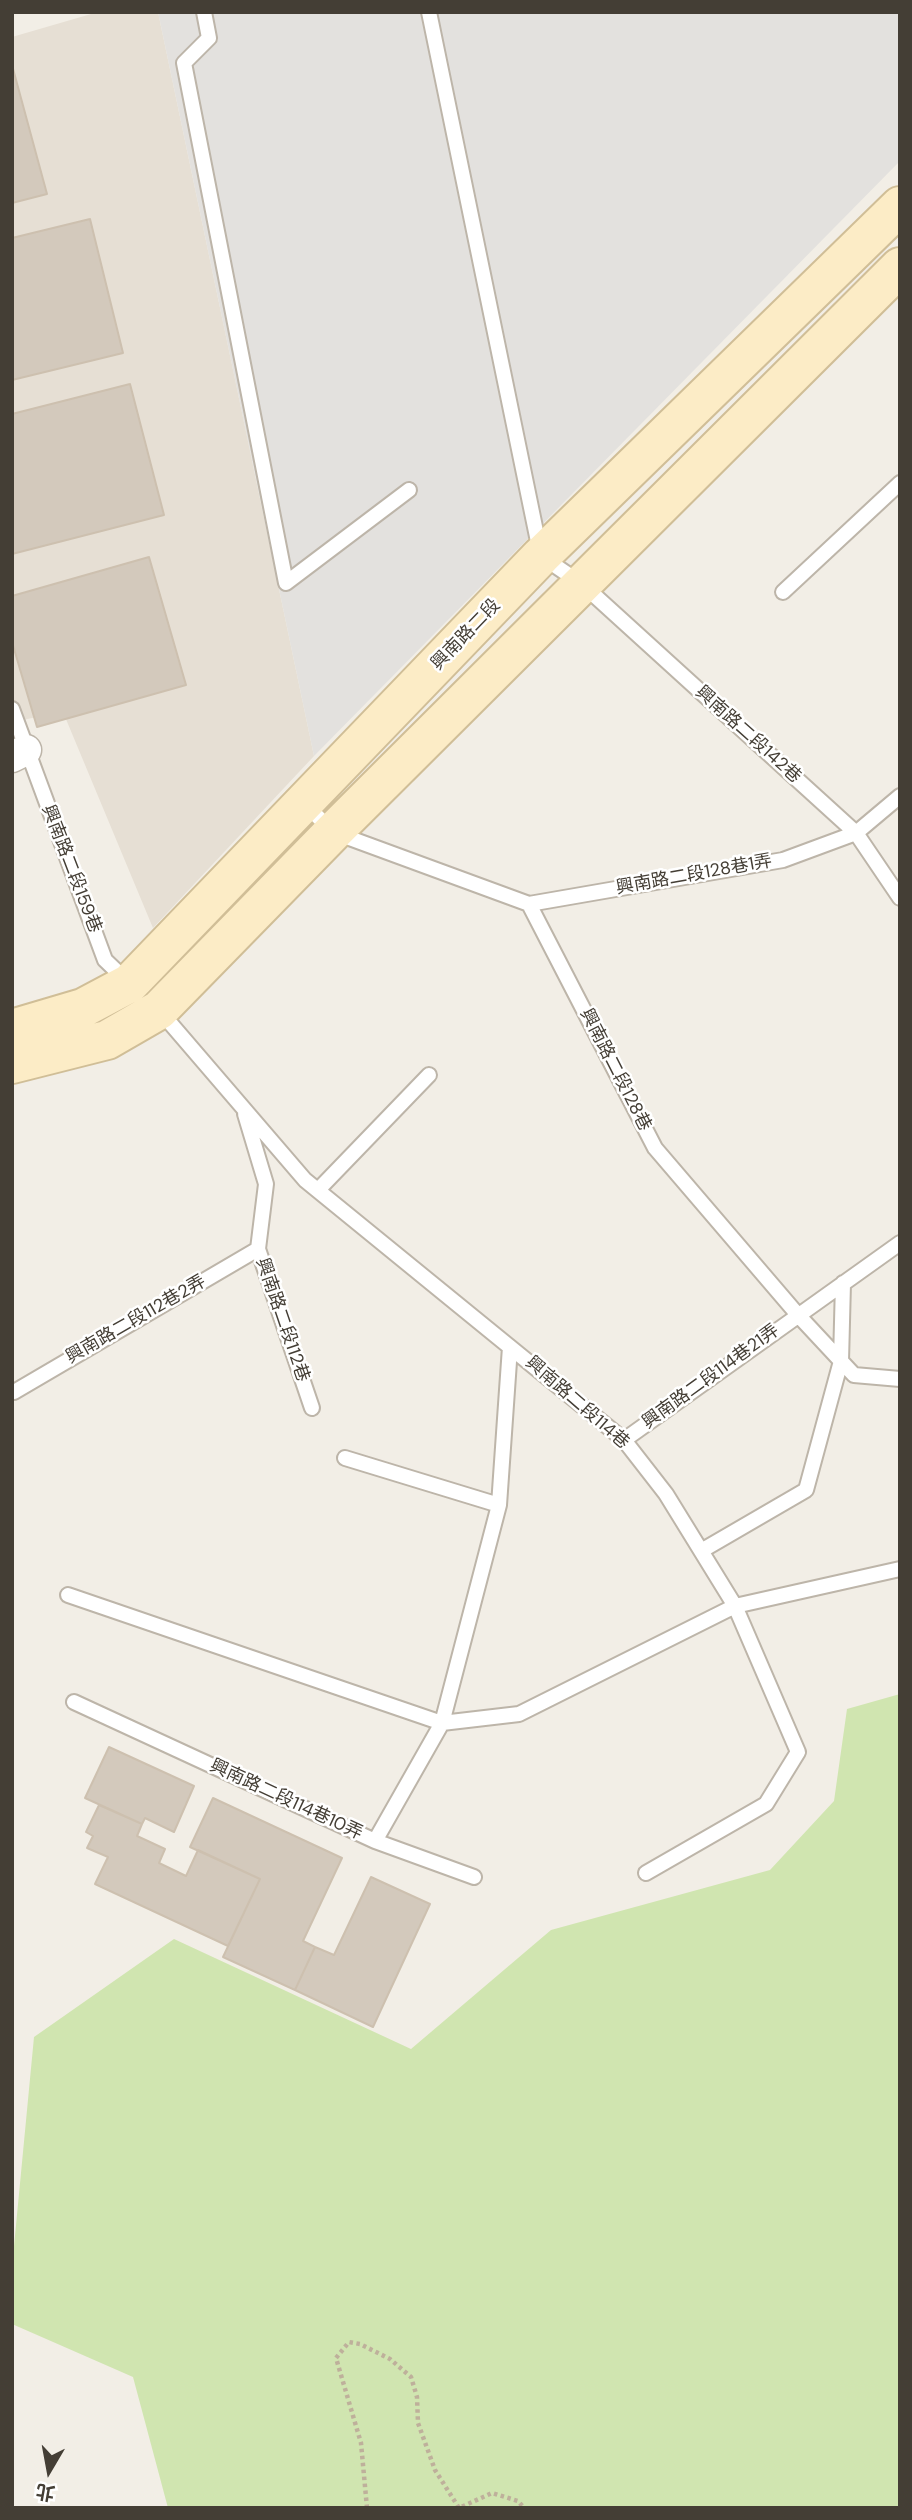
<!DOCTYPE html>
<html>
<head>
<meta charset="utf-8">
<style>
  body { margin:0 }
  #map { position:relative; width:912px; height:2520px; overflow:hidden; background:#f2eee6; font-family:"DM Sans","Noto Sans TC",sans-serif }
  canvas { display:block }
  .frame { position:absolute; inset:0; border:14px solid #443e35; pointer-events:none }
  .north { position:absolute; left:14px; top:2436px; width:70px; height:70px; -webkit-text-stroke:5px #fff; paint-order:stroke; rotate:190deg; font-size:19px; font-weight:700; line-height:28px; text-align:center; color:#443e35 }
  .north::after { content:''; display:block; margin:auto; width:24px; height:32px; background:#443e35; clip-path:polygon(50% 0,100% 100%,50% 72%,0 100%) }
</style>
</head>
<body>
<div id="map">
<canvas width="912" height="2520"></canvas>
<div class="frame"></div>
<div class="north">北</div>
</div>
<script>
const context = document.querySelector('canvas').getContext('2d');
context.lineJoin = 'round';
function paint(path, color) { context.fillStyle = color; context.fill(path, 'evenodd'); }
const toPath = rows => new Path2D(rows.map(r => 'M' + r).join(''));
function stroke(path, color, width, dash) { context.strokeStyle = color; context.lineWidth = width; context.lineCap = dash ? 'butt' : 'round'; context.setLineDash(dash || []); context.stroke(path); }
function write(font, color, halo, rows, align = 'center') {
  context.font = font + ' "DM Sans","Noto Sans TC",sans-serif'; context.lineWidth = 5; context.setLineDash([]); context.textBaseline = 'middle'; context.strokeStyle = halo; context.fillStyle = color; for (const [text, x, y, turn = 0] of rows) {
    context.save(); context.translate(x, y); context.rotate((+turn || 0) * Math.PI / 180); context.textAlign = isNaN(turn) ? turn : align; if (halo) context.strokeText(text, 0, 0); context.fillText(text, 0, 0); context.restore();
  }
}
const residential = toPath([
  [98,12,158,12,314,756,153,928,63,712,12,722,12,37]
]);
const green = toPath([
  [900,1694,900,2508,168,2508,133,2377,12,2324,12,2267,34,2037,174,1939,411,2049,551,1930,770,1870,834,1801,847,1709]
]);
const parking = toPath([
  [158,12,900,12,900,161,314,756]
]);
const building = toPath([
  [12,65,47,194,12,203,12,65],
  [90,219,123,353,12,380,12,238,90,219],
  [130,384,164,515,12,554,12,414,130,384],
  [149,557,186,685,37,727,12,642,12,596,149,557],
  [109,1747,194,1786,174,1832,145,1818,142,1824,85,1798,109,1747],
  [213,1798,342,1858,303,1941,315,1947,295,1990,223,1957,260,1879,190,1847,213,1798],
  [99,1805,142,1824,137,1836,165,1849,159,1863,186,1876,198,1850,260,1879,228,1946,95,1884,108,1857,87,1848,93,1836,86,1832,99,1805],
  [371,1877,430,1904,373,2027,295,1990,315,1947,334,1955,371,1877]
]);
const path = toPath([
  [367,2508,361,2443,336,2358,349,2342,360,2344,390,2359,411,2377,417,2397,418,2423,435,2470,459,2508,492,2493,518,2501,524,2508]
]);
const lane = toPath([
  [204,12,209,38,184,63,286,583,409,490],
  [429,12,541,556,582,584,856,833,900,898],
  [783,592,900,483],
  [12,709,105,960,128,982],
  [305,804,333,832,529,904,655,1148,798,1315,854,1375,900,1379],
  [529,904,783,860,856,833,900,796],
  [159,1010,305,1180,624,1440,666,1494,735,1606,798,1752,766,1804,646,1873],
  [245,1114,266,1184,258,1249,312,1408],
  [318,1190,429,1075],
  [14,1392,258,1249],
  [624,1440,900,1243],
  [345,1458,499,1505],
  [701,1551,806,1490,841,1361,843,1283],
  [68,1595,442,1723,499,1505,510,1347],
  [74,1702,375,1841,442,1723,519,1714,735,1606,900,1569],
  [375,1841,474,1877]
]);
const street = toPath([
  [12,757,26,750]
]);
const secondary = toPath([
  [12,1029,83,1008,130,983,541,556,900,206],
  [12,1064,107,1040,159,1010,333,832,900,267]
]);
const streetNames = [
  ["興南路二段",466,635,-46],
  ["興南路二段142巷",748,735,42],
  ["興南路二段159巷",71,869,69],
  ["興南路二段128巷1弄",694,875,-10],
  ["興南路二段128巷",615,1070,63],
  ["興南路二段112巷2弄",136,1320,-30],
  ["興南路二段112巷",282,1320,71],
  ["興南路二段114巷21弄",711,1377,-36],
  ["興南路二段114巷",577,1403,41],
  ["興南路二段114巷10弄",286,1800,25]
];
paint(residential, '#e6dfd4');
paint(green, '#d0e5b0');
paint(parking, '#e3e1de');
paint(building, '#d3c9bc');
stroke(building, '#cdc0af', 2);
stroke(lane, '#bdb5a9', 18);
stroke(street, '#bdb5a9', 33);
stroke(secondary, '#d0be97', 42);
stroke(path, '#beb09b', 4.5, [3.5, 3.5]);
stroke(lane, '#fff', 14);
stroke(street, '#fff', 30);
stroke(secondary, '#fcecc6', 38);
write('18px', '#443e35', '#fff', streetNames);
</script>
</body>
</html>
